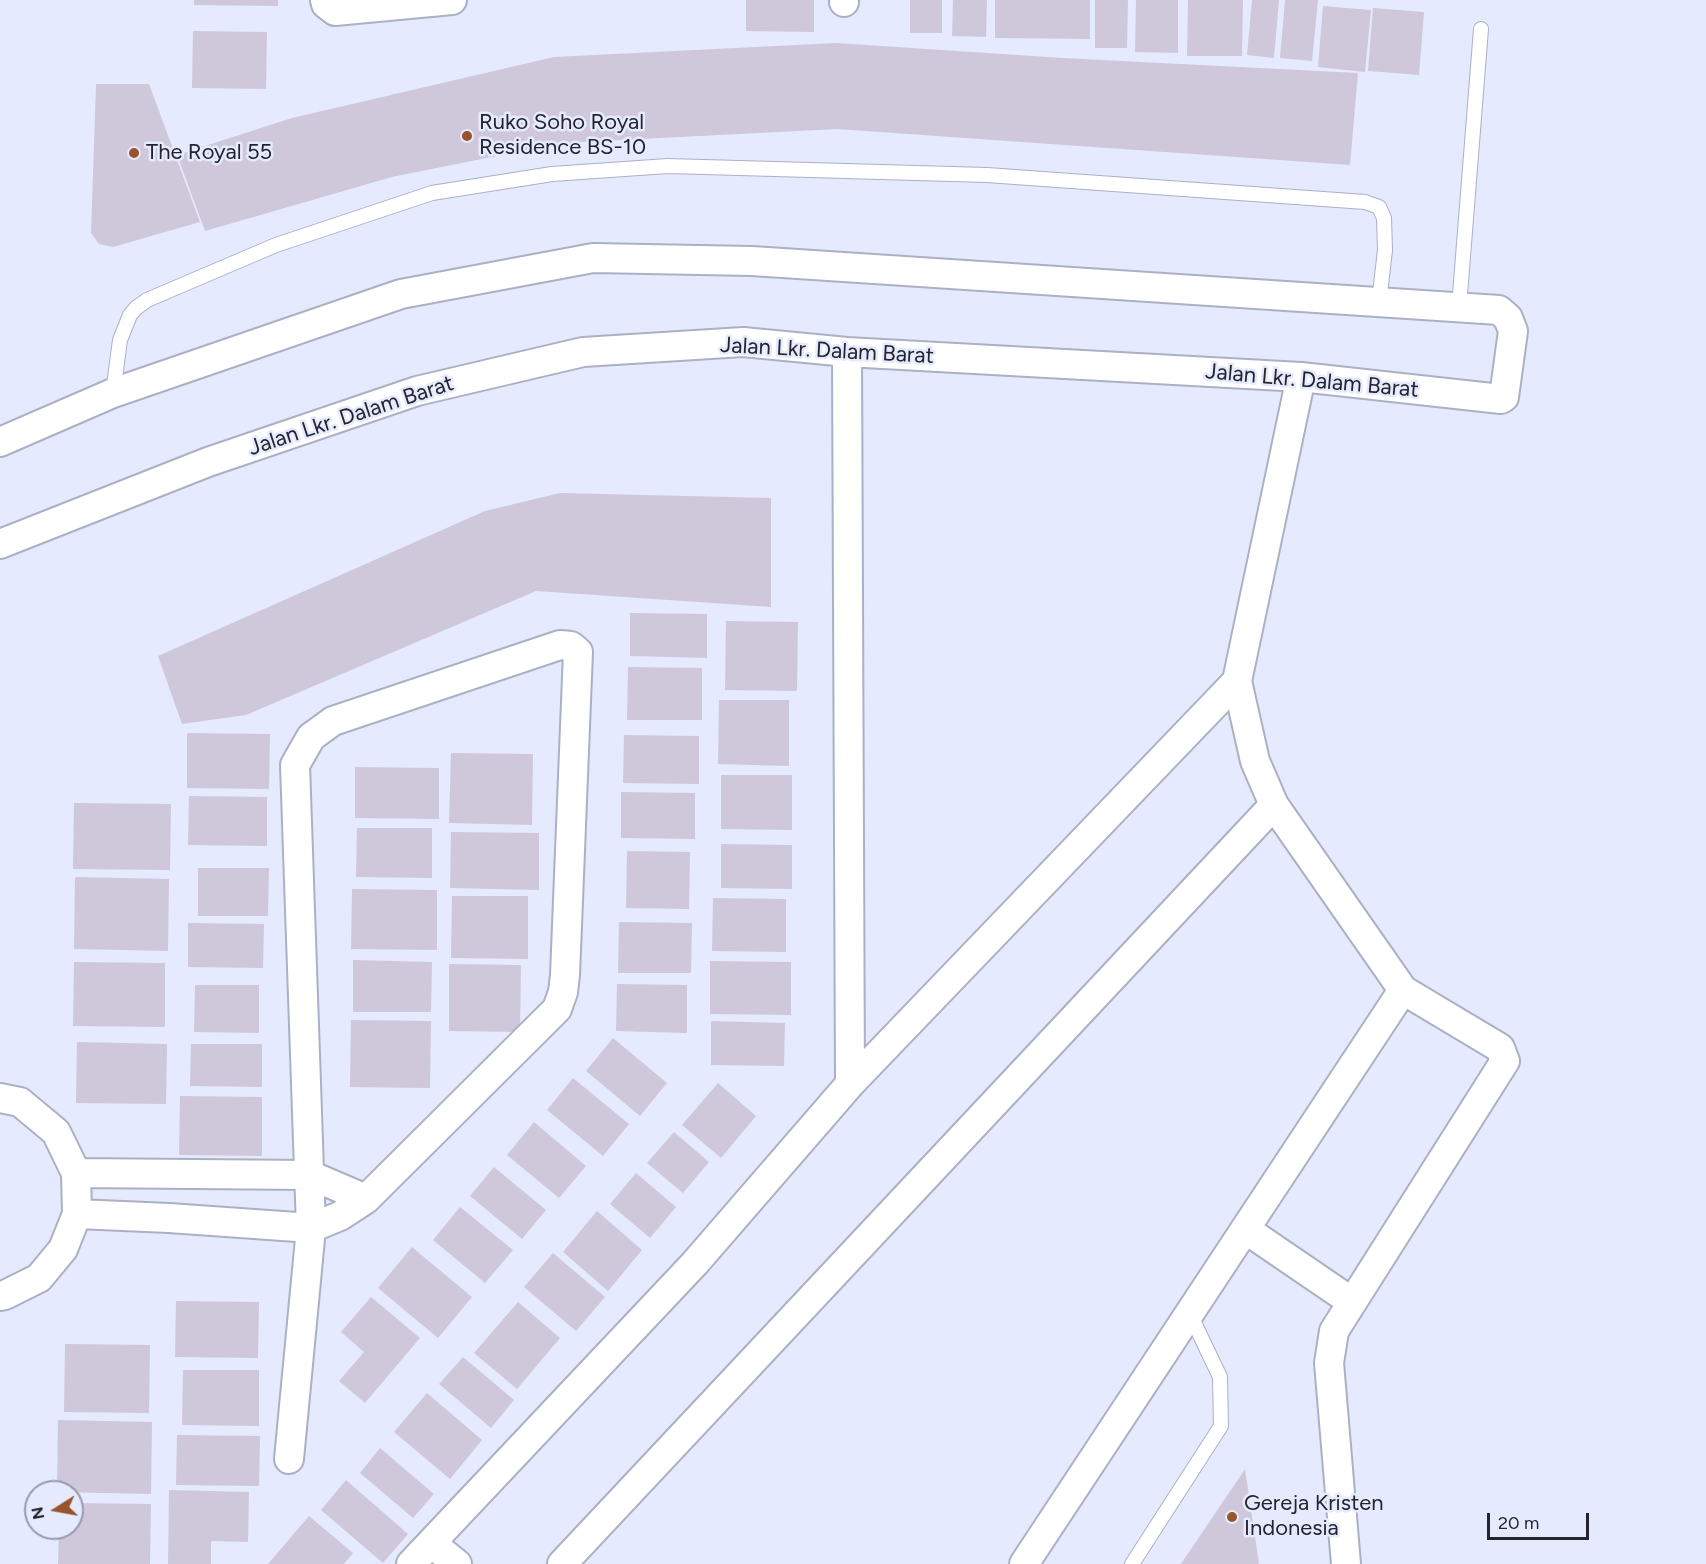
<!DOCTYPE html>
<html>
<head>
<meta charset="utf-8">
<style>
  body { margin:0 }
  #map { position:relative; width:1706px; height:1564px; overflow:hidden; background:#e6eaff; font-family:Figtree,sans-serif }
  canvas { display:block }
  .north { position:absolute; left:24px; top:1480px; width:60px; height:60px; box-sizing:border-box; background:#e6eaff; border:2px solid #989bab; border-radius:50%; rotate:259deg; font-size:16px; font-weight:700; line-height:24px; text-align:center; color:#23242c }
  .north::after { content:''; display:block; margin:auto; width:21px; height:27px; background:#9a542b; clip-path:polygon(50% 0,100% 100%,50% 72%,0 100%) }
  .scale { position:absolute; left:1487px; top:1513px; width:102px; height:27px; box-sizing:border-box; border:3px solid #23242c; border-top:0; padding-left:8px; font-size:18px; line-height:21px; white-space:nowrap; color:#23242c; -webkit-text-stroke:4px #e6eaff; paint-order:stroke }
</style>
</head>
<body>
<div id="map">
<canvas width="1706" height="1564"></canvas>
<div class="north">N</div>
<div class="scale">20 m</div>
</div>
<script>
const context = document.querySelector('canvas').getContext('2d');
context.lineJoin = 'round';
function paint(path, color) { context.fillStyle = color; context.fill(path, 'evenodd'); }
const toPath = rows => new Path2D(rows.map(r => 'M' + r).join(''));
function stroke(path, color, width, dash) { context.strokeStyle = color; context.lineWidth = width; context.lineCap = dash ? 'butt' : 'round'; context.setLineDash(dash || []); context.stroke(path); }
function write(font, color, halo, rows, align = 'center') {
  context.font = font + ' Figtree,sans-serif'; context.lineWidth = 5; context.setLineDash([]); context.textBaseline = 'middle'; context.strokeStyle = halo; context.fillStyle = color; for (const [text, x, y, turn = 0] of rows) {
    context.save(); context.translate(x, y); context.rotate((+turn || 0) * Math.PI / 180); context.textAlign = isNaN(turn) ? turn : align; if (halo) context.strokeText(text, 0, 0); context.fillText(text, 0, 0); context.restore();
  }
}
const building = toPath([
  [194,0,278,0,278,6,194,5],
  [746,0,814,0,814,32,746,31],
  [910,0,942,0,942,33,910,33],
  [953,0,987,0,986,37,952,36],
  [995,0,1090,0,1090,39,995,38],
  [1095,0,1128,0,1127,48,1095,48],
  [1136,0,1178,0,1178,53,1135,52],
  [1188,0,1243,0,1242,56,1187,56],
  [1252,0,1279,0,1274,58,1247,55],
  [1285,0,1318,0,1312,61,1280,58],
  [1323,6,1371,10,1365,72,1318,67],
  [1373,8,1424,12,1419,75,1368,71],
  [193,31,267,32,266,89,192,88],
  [836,43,1063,58,1358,73,1350,165,837,129,562,143,392,177,205,231,177,155,292,118,554,57],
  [96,84,149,84,200,222,113,247,99,244,91,233],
  [560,493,771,498,771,607,536,591,246,715,182,724,158,656,485,511],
  [630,613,707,614,707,658,630,656],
  [726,621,798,622,797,691,725,690],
  [628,667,702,668,702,720,627,720],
  [719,700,789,700,789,766,718,764],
  [187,733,270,734,269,789,187,788],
  [624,735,699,736,699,784,623,783],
  [451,753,533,754,532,825,449,823],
  [355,767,439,768,439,819,355,818],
  [721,775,792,775,792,830,721,829],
  [621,792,695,793,695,839,621,838],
  [189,796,267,797,267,846,188,845],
  [74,803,171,804,170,870,73,869],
  [357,828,432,828,432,878,356,877],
  [451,832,539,833,539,890,450,888],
  [721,844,792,845,792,889,721,888],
  [627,851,690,852,689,909,626,908],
  [198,868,269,868,268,916,198,916],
  [75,877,169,879,168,951,74,949],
  [352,889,437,890,437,950,351,949],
  [452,896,528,896,528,959,451,958],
  [713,898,786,899,786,952,712,951],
  [619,922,692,923,691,973,618,973],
  [188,923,264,924,263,968,188,967],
  [353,960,432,962,431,1012,353,1012],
  [710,961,791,962,791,1015,710,1014],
  [74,962,165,963,165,1027,73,1026],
  [449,964,521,965,520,1032,449,1031],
  [617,984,687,985,687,1033,616,1031],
  [195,985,259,985,259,1033,194,1032],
  [351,1020,431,1021,430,1088,350,1087],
  [711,1021,785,1023,784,1066,711,1065],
  [613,1038,667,1083,640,1116,586,1071],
  [77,1042,167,1044,166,1104,76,1103],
  [191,1044,262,1044,262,1087,190,1086],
  [573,1078,629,1124,603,1156,547,1110],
  [718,1083,756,1116,721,1158,682,1125],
  [180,1096,262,1097,262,1156,179,1155],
  [534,1122,586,1166,559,1198,507,1155],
  [674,1132,709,1162,683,1193,647,1163],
  [494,1167,546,1210,522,1239,470,1196],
  [636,1173,676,1207,650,1238,610,1204],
  [460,1207,513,1250,485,1283,433,1240],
  [597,1211,642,1250,608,1291,563,1252],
  [412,1247,472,1297,438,1338,378,1288],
  [553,1253,605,1297,576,1331,524,1287],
  [371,1297,420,1338,365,1403,339,1381,364,1352,341,1332],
  [176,1301,259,1302,258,1358,175,1357],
  [518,1302,560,1338,517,1389,474,1353],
  [65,1344,150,1345,149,1413,64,1412],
  [463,1357,514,1400,491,1428,439,1384],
  [183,1370,259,1370,259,1426,182,1425],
  [427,1393,482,1440,450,1479,394,1432],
  [58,1420,152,1422,151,1494,57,1492],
  [177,1435,260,1436,259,1486,176,1485],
  [380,1448,434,1494,413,1518,360,1473],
  [1245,1469,1259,1564,1181,1564],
  [346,1480,408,1534,383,1563,321,1510],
  [169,1490,249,1492,248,1542,211,1541,211,1564,168,1564],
  [72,1503,151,1504,150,1564,58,1564,59,1528,72,1528],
  [309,1516,353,1553,344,1564,268,1564]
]);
const service = toPath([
  [1459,307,1481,29],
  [113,393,120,340,130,315,136,308,147,300,276,245,432,193,552,174,668,166,987,175,1365,202,1379,207,1384,218,1385,250,1379,302],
  [1132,1564,1221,1426,1220,1377,1190,1314]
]);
const minor = toPath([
  [325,0,326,4,335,11,452,0],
  [844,2,844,0],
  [1301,377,1237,681,1255,761,1274,805,1403,990,1500,1048,1505,1061,1334,1331,1329,1363,1346,1564],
  [0,442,113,393,401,294,593,258,752,261,1499,310,1508,318,1513,331,1504,397,1501,399,1301,377,847,352,743,342,583,352,417,391,208,462,0,544],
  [850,1084,1237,681],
  [0,1098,20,1102,56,1132,76,1173,77,1214,63,1249,39,1278,5,1295,0,1296],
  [76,1173,310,1175,366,1199],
  [77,1214,169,1218,311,1228,340,1216,366,1199,557,1009,563,992,565,975,578,652,571,646,560,645,333,721,311,737,295,765,311,1228,289,1459],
  [1245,1229,1352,1302],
  [431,1543,457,1564],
  [411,1564,695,1263,850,1084,847,352],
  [562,1564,1274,805],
  [1024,1564,1403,990]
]);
const markers = [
  [467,136,6,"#9a542b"],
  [134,153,6,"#9a542b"],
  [1232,1517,6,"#9a542b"]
];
const poiNames = [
  ["Ruko Soho Royal",479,123],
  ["Residence BS-10",479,148],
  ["The Royal 55",146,153],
  ["Gereja Kristen",1244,1504],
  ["Indonesia",1244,1529]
];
const streetNames = [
  ["Jalan Lkr. Dalam Barat",827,351,3],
  ["Jalan Lkr. Dalam Barat",1312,381,5],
  ["Jalan Lkr. Dalam Barat",351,416,-18]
];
paint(building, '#cfc7da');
stroke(service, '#acb0c3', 16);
stroke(minor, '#acb0c3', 32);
stroke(service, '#fff', 14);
stroke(minor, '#fff', 28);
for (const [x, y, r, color] of markers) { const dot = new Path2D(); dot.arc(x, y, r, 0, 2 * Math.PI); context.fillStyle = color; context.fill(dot); stroke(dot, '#e6eaff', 2); }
write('22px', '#23242c', '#e6eaff', poiNames, 'left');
write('22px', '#23242c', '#e6eaff', streetNames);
</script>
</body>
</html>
